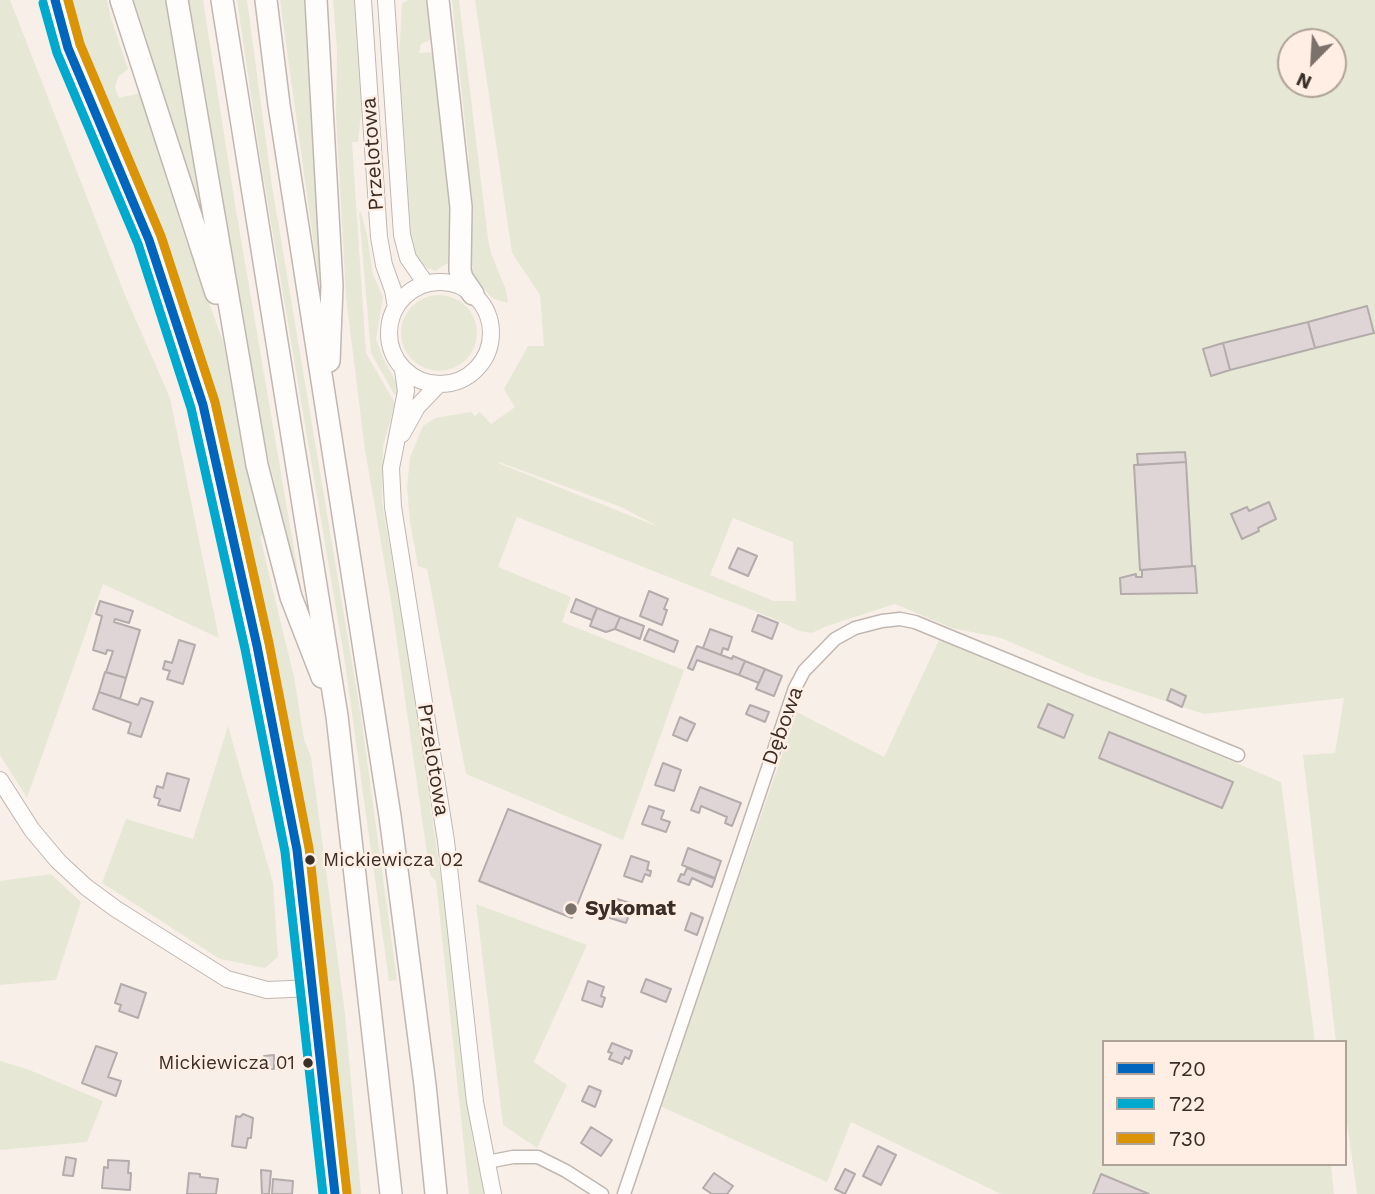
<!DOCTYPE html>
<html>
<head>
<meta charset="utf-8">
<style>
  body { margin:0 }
  #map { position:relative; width:1375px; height:1194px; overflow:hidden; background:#f8efe9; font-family:"Work Sans",sans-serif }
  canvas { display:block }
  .legend { position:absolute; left:1102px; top:1040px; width:245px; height:126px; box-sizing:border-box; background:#feeee3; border:2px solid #afa298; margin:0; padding:9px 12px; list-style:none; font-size:21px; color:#392f28 }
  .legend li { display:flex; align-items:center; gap:14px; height:35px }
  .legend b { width:35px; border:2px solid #afa298 }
  .north { position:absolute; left:1277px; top:28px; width:70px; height:70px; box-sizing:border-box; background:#feeee3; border:2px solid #afa298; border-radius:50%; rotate:204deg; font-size:19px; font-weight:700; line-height:28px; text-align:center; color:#392f28 }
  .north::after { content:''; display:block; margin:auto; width:24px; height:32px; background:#7c726c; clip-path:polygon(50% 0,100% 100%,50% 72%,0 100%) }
</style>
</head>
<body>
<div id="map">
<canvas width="1375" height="1194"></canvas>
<ul class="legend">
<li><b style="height:9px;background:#0065bd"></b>720</li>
<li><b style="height:9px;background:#00a9ce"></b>722</li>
<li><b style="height:9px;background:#da9406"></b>730</li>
</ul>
<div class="north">N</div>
</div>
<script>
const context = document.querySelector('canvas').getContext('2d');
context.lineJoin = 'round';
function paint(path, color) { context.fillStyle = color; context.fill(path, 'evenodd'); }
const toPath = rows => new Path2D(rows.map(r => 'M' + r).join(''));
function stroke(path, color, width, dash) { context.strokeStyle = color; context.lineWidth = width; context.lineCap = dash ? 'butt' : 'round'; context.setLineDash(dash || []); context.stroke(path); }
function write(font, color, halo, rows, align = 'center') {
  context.font = font + ' "Work Sans",sans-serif'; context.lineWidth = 5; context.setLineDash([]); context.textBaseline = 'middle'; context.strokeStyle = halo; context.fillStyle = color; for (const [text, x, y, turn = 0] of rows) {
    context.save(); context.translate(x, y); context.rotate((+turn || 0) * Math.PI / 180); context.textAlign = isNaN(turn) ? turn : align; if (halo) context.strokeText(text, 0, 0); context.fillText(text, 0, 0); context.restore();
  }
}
const green = toPath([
  [0,0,10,0,125,295,170,398,219,638,103,584,27,798,0,755],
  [65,0,107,0,111,18,128,69,118,77,115,88,119,98,140,93,185,238,223,341,244,450,264,534,260,537,294,677,304,739,311,757,345,1014,361,1194,344,1194,319,959,324,957,316,879,309,837,303,837,293,761,285,745,247,543,232,480,215,414,189,331,92,83,77,43],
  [133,0,168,0,206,225,175,133],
  [186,0,203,0,236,210,302,596,262,432],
  [237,0,247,0,272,186,361,716,397,980,389,981,345,663,261,163],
  [280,0,304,0,318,215,320,289],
  [333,0,355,0,362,104,358,142,352,142,366,353,395,403,383,447,382,502,409,657,441,879,444,879,472,1136,485,1194,469,1194,436,881,430,875,392,607,365,450,346,297,336,115,337,50],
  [408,0,427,0,432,39,421,44,419,53,435,52,454,231,452,256,448,263,435,271,425,267,417,259,413,249,411,235,399,60,402,3],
  [452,0,459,0,488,239,491,253,506,290,508,303,494,299,489,295,473,275,472,263,469,262,472,228,472,196,467,162,469,161],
  [475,0,1375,0,1375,1194,1357,1194,1345,1108,1345,1042,1336,1042,1303,755,1335,753,1344,698,1204,714,1089,676,1001,638,952,628,895,604,827,626,812,633,799,631,777,620,517,517,498,567,571,597,562,622,684,670,623,840,466,774,427,569,418,566,410,522,407,487,410,457,423,426,435,418,471,412,475,416,480,412,491,424,515,407,504,389,528,346,544,346,540,295,512,253],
  [1291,42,1333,42,1333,84,1291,84],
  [499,462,621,507,659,527,498,463],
  [733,518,793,542,796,601,774,601,710,575],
  [359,212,361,212,367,235,373,275,383,297,376,339,383,358,397,384,398,395,394,394,371,353],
  '401 333a38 38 0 1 1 76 0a38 38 0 1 1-76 0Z',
  [940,638,1281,782,1315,1042,1104,1042,1104,1164,1331,1164,1334,1194,1001,1194,851,1122,827,1182,660,1106,797,712,884,757],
  [228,726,273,883,278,957,265,968,220,959,102,883,126,819,193,839],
  [51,874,81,902,56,980,0,985,0,881],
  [476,904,587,945,534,1062,567,1085,537,1148,503,1125],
  [0,1061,27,1069,103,1101,87,1142,0,1150]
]);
const building = toPath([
  [1367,306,1374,333,1315,348,1308,322,1367,306],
  [1308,322,1315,348,1230,370,1223,343,1308,322],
  [1223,343,1230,370,1211,376,1203,349,1223,343],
  [1185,452,1186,462,1138,465,1137,454,1185,452],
  [1186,462,1192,566,1140,570,1134,465,1186,462],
  [1269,502,1276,519,1258,528,1259,531,1242,539,1231,514,1247,507,1249,511,1269,502],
  [738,548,757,556,748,576,729,568,738,548],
  [1195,566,1197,593,1121,594,1120,578,1136,574,1136,577,1142,577,1142,570,1195,566],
  [649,591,668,599,664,609,667,610,662,625,640,616,649,591],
  [576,599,597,608,592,620,571,612,576,599],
  [100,601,133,611,129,623,115,619,114,622,140,630,126,678,106,672,113,651,107,650,106,654,93,650,102,616,96,614,100,601],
  [597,608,620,617,615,629,606,632,590,626,597,608],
  [758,615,778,623,772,639,752,631,758,615],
  [620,617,644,626,640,639,615,629,620,617],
  [649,629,678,641,674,652,644,640,649,629],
  [710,629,732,637,728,650,723,648,721,655,703,648,710,629],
  [179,640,195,645,183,684,167,679,170,671,163,669,165,661,172,663,179,640],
  [697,646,732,659,733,656,745,661,739,675,697,660,693,670,688,668,697,646],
  [745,661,765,669,759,683,739,675,745,661],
  [765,669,782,676,774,696,756,689,765,669],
  [105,672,126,678,120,699,99,692,105,672],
  [1171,689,1186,696,1182,707,1167,700,1171,689],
  [99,692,138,705,141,698,153,702,141,737,128,733,131,723,93,709,99,692],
  [1048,704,1073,715,1064,738,1038,727,1048,704],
  [750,705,769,712,765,722,746,714,750,705],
  [680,717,695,724,687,741,673,735,680,717],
  [1109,732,1233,782,1222,808,1099,758,1109,732],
  [663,763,681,770,674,791,655,785,663,763],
  [167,773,189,779,180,811,158,805,160,799,154,797,157,786,163,788,167,773],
  [700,787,741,803,732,826,725,823,727,817,701,806,699,813,691,810,700,787],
  [649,806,664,811,661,819,670,822,666,832,642,824,649,806],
  [508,809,601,845,572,918,479,881,508,809],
  [688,848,721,861,715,878,682,865,688,848],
  [631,856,649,862,647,870,651,871,650,876,645,874,642,882,624,876,631,856],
  [687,868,715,879,712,887,692,878,689,885,678,881,681,874,684,875,687,868],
  [617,899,633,904,626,923,610,918,617,899],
  [691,913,703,918,697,935,685,930,691,913],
  [646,979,671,989,666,1002,641,992,646,979],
  [588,981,604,987,601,996,605,998,602,1007,582,1000,588,981],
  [121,984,146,993,138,1018,119,1011,121,1005,115,1003,121,984],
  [612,1043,632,1051,629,1059,625,1057,622,1064,609,1059,612,1053,608,1052,612,1043],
  [96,1046,117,1053,108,1077,121,1081,116,1096,82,1083,96,1046],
  [274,1055,274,1069,264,1069,264,1056,274,1055],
  [589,1086,601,1091,595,1107,582,1101,589,1086],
  [243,1114,253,1118,251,1138,248,1138,246,1148,232,1146,236,1116,240,1117,243,1114],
  [591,1127,612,1140,601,1156,581,1143,591,1127],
  [878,1146,896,1155,881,1185,863,1176,878,1146],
  [66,1157,76,1159,73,1176,63,1175,66,1157],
  [108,1160,129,1161,128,1173,131,1173,130,1190,102,1188,104,1167,108,1168,108,1160],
  [845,1169,855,1174,845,1194,835,1189,845,1169],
  [261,1170,271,1171,269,1194,262,1194,261,1170],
  [189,1173,200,1174,200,1177,218,1179,216,1194,187,1194,189,1173],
  [714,1173,733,1186,727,1194,712,1194,703,1188,714,1173],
  [1101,1174,1149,1194,1093,1194,1101,1174],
  [273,1179,293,1181,292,1194,272,1194,273,1179]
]);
const street = toPath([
  [487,1162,513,1157,538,1157,566,1171,602,1194],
  [624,1194,795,688,804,671,835,639,855,628,882,621,900,619,915,622,1238,755]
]);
const secondary = toPath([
  [55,0,68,48,149,240,203,405,257,646,297,850,335,1194],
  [363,0,379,237,384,265,393,290,396,307],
  [386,0,402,235,408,258,426,284],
  '389 333a51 51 0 1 1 102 0a51 51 0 1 1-102 0Z',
  [403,370,406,391,391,468,393,507,446,841,475,1102,493,1194],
  [402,434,417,407,438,385],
  [0,780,32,830,58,861,86,887,116,909,227,979,267,990,313,988]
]);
const highway = toPath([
  [121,0,216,293],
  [177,0,257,465,291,597,322,677],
  [222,0,337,716,391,1194],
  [266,0,279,105,390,816,425,1085,436,1194],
  [316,0,332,286,329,361],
  [438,0,461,207,460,270,462,278,473,294]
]);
const bus1 = toPath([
  [55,0,68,48,149,240,203,405,257,646,297,850,335,1194]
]);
const bus2 = toPath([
  [43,3,57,53,138,244,191,408,245,649,285,852,323,1194]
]);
const bus3 = toPath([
  [68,0,80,44,161,236,215,402,269,643,309,848,347,1193]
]);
const markers = [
  [310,860,6,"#392f28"],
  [571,909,7,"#7c726c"],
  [308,1063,6,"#392f28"]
];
const busNames = [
  ["Mickiewicza 02",323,860],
  ["Mickiewicza 01",295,1063,"right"]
];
const streetNames = [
  ["Przelotowa",373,154,-94],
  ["Dębowa",783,726,-70],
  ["Przelotowa",433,760,81]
];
const poiNames = [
  ["Sykomat",585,909]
];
paint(green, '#e6e8d5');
paint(building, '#dfd5d6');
stroke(building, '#b4abab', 2);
stroke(street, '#c0b7b1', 15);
stroke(secondary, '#c0b7b1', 18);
stroke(highway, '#c0b7b1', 24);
stroke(street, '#fefdfc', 12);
stroke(secondary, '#fefdfc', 16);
stroke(highway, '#fefdfc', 21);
stroke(bus1, '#0065bd', 9);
stroke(bus2, '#00a9ce', 9);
stroke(bus3, '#da9406', 9);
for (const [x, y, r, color] of markers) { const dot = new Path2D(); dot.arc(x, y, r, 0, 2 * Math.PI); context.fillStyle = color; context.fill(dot); stroke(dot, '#feeee3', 2.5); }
write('19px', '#392f28', '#feeee3', busNames, 'left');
write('21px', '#392f28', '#feeee3', streetNames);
write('bold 21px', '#392f28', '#feeee3', poiNames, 'left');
</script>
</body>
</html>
